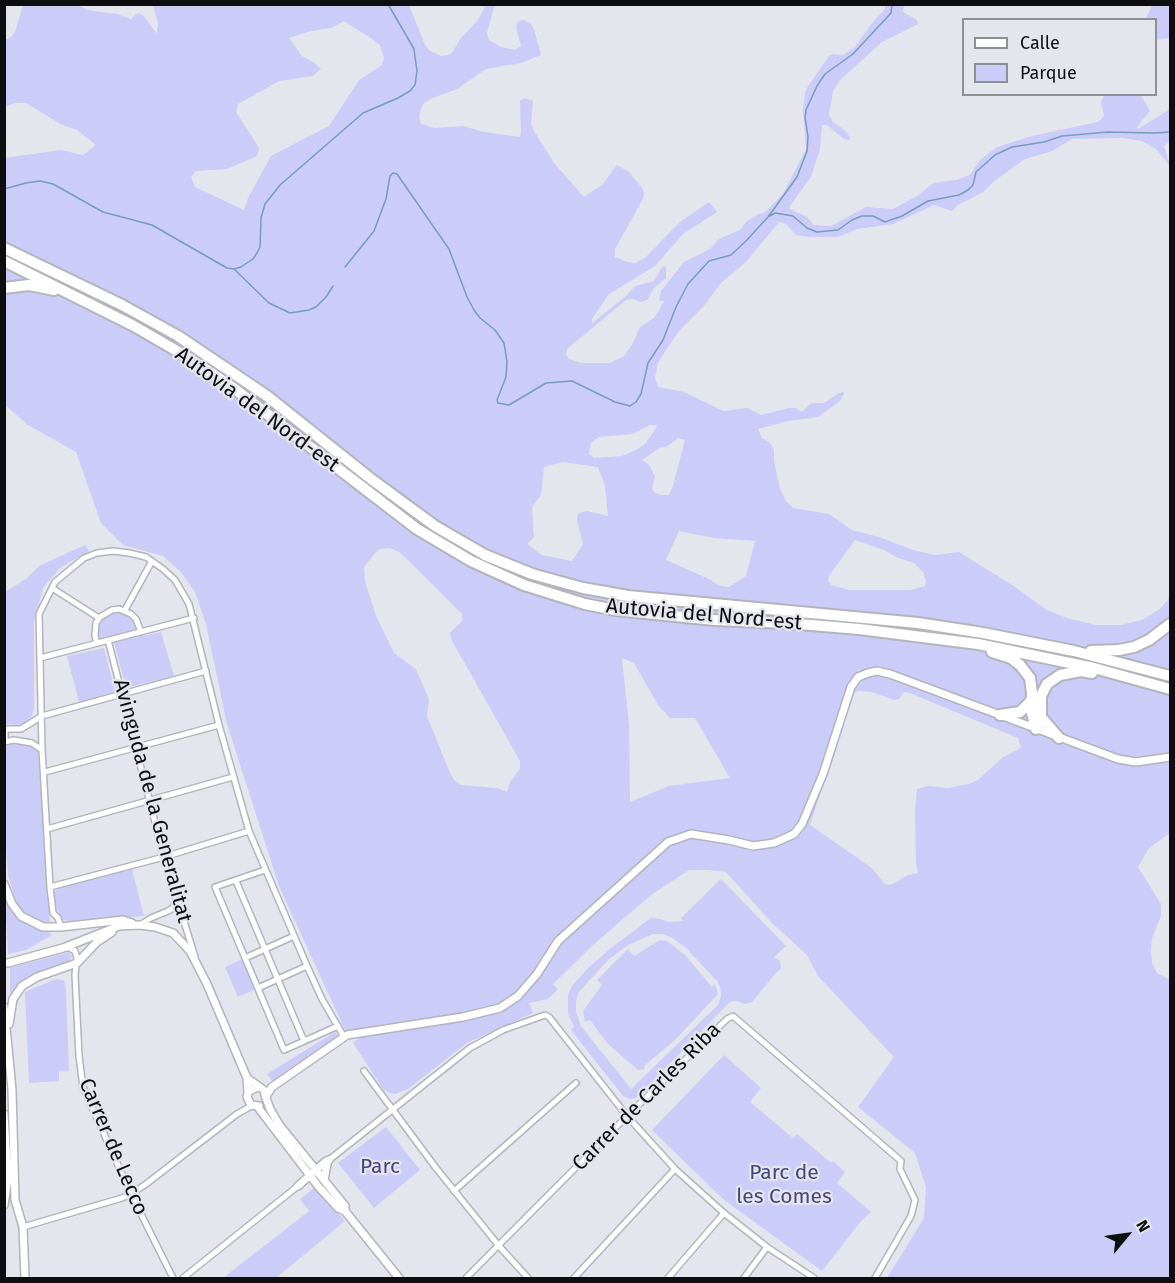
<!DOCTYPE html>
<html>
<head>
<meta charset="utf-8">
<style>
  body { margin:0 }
  #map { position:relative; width:1175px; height:1283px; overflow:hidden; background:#e5e5ee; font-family:"Fira Sans",sans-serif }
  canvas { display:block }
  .frame { position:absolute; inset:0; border:6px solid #0e0e11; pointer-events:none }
  .legend { position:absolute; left:962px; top:18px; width:195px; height:78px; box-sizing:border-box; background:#e5e5ee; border:2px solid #8f8f96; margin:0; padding:8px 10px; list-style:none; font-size:18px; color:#0e0e11 }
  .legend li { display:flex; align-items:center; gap:12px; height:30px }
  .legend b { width:30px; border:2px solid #8f8f96 }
  .north { position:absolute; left:1097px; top:1205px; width:60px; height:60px; -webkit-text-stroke:4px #e5e5ee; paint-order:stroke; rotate:61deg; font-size:16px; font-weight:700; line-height:24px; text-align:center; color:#0e0e11 }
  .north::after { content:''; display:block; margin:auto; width:21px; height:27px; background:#0e0e11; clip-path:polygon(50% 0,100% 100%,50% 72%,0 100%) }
</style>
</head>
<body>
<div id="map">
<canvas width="1175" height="1283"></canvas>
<div class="frame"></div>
<ul class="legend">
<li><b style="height:8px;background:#fff"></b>Calle</li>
<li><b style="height:16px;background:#cbccf7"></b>Parque</li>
</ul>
<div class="north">N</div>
</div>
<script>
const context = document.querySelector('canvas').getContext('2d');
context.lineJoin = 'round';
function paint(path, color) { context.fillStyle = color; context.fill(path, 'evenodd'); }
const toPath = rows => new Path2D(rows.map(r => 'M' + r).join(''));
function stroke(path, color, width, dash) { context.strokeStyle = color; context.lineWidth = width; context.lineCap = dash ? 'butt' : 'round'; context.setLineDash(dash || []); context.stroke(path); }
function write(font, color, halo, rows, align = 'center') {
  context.font = font + ' "Fira Sans",sans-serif'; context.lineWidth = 4.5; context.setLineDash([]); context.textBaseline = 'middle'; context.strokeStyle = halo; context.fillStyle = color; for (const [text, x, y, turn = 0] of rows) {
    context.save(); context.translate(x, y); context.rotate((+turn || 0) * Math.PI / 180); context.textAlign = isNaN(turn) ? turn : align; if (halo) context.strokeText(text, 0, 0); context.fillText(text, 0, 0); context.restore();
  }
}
const green = toPath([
  [23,5,77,5,88,10,117,14,131,19,135,15,139,13,143,15,157,34,158,24,153,5,409,5,425,45,429,50,441,56,448,55,453,52,460,39,478,20,486,5,497,5,494,7,487,33,489,40,501,47,515,50,521,46,516,27,518,21,524,20,530,23,534,29,541,55,521,63,486,69,457,89,430,99,424,103,421,109,419,117,421,124,435,128,463,126,484,132,520,137,521,132,520,101,524,98,531,100,533,101,531,124,534,131,554,163,584,197,602,185,617,165,629,172,643,189,644,197,615,249,615,257,627,262,635,263,645,258,680,222,709,202,717,212,683,234,655,266,609,294,592,319,592,323,625,297,635,286,654,281,662,267,665,266,666,268,666,278,654,288,647,300,641,302,633,299,626,300,567,349,566,354,569,359,581,363,610,363,624,356,632,345,640,327,654,318,658,312,664,301,659,301,661,291,684,262,710,249,719,239,740,230,746,222,758,214,764,213,783,194,806,149,803,109,805,93,808,86,829,56,833,54,843,55,855,47,872,23,885,9,885,5,904,5,903,12,917,20,918,24,882,42,840,80,833,91,829,115,833,122,846,131,850,138,849,140,844,139,827,125,822,125,820,149,811,177,790,206,790,209,807,217,814,225,831,226,866,207,893,209,917,196,933,183,956,180,970,175,980,160,997,147,1032,136,1098,122,1104,116,1101,102,1104,95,1139,95,1142,97,1150,111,1137,127,1138,129,1170,109,1170,141,1164,146,1170,166,1157,150,1142,141,1123,138,1072,139,1052,151,1025,159,993,182,983,192,958,205,952,211,934,205,893,224,857,229,838,237,810,237,796,235,786,224,779,222,746,262,721,283,703,307,679,331,658,362,655,378,658,387,684,392,723,411,748,408,761,415,789,408,796,408,802,412,811,403,824,403,839,393,844,392,844,394,840,401,818,417,788,421,758,429,762,438,770,443,774,450,774,461,780,489,786,501,793,508,829,514,852,530,879,537,913,550,935,555,959,552,1015,587,1047,610,1067,618,1096,625,1121,625,1142,620,1160,609,1170,597,1170,833,1149,848,1138,867,1161,904,1161,916,1152,938,1151,950,1152,963,1157,973,1170,980,1170,1278,887,1278,924,1218,926,1187,915,1153,858,1107,894,1057,818,976,807,955,772,923,726,872,708,870,689,870,651,895,593,945,553,984,558,989,548,999,529,1003,533,1013,467,1043,408,1089,395,1094,390,1093,383,1089,353,1043,358,1039,346,1032,279,886,227,724,206,624,195,592,181,572,163,556,123,545,101,523,76,452,28,425,5,405,4,158,61,150,83,155,96,145,77,130,62,125,26,103,15,103,5,107,5,40,10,38,15,32],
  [344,21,369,37,380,45,384,58,382,65,359,80,329,126,271,156,248,198,244,210,195,187,191,177,196,171,227,169,257,156,259,149,258,146,236,112,238,104,279,81,313,76,321,69,316,64,302,56,289,38,311,31,331,28],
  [650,425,658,425,646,443,636,450,622,456,594,458,589,454,591,443,599,437,632,434],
  [678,438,685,440,673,486,669,495,661,495,655,493,652,489,655,476,649,465,642,460,661,447,666,447,672,443],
  [563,462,598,467,605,486,608,516,587,511,578,513,577,520,583,544,572,561,542,555,527,544,534,537,532,507,541,495,544,467],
  [679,531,714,538,755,541,746,576,729,587,720,586,709,579,666,560],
  [855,540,884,550,898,558,914,563,923,572,926,580,925,586,910,590,849,590,831,585,828,581,829,576],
  [390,548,399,552,409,561,462,614,462,621,450,633,451,639,520,761,520,769,510,782,507,792,497,788,461,785,454,780,448,768,427,716,429,699,416,669,394,653,376,616,365,581,364,567,375,553,380,549],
  [622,658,634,663,658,705,670,718,695,718,730,778,669,786,630,802,629,724],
  [858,691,872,692,894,700,899,699,904,692,910,693,1018,738,1021,748,1002,758,978,780,969,784,948,788,927,786,917,789,915,810,916,863,918,873,906,876,893,884,887,885,883,882,872,868,810,825,841,731,851,695],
  [1152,5,1170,5,1170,38,1156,40,1156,20,1146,19],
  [85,545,89,551,60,568,43,588,34,621,34,708,32,716,25,722,18,725,6,724,5,592,26,579,39,566],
  [125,610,140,628,96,640,96,623,105,612],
  [161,632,174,676,126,688,114,642],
  [104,648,115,692,79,702,67,656],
  [14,743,31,745,38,752,50,922,45,924,23,913,15,899,8,875,4,823,4,749,7,746],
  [132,869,144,916,75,922,63,920,54,903,53,893,59,888],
  [721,879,786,946,774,957,780,961,781,969,776,973,752,1002,745,1004,736,1001,730,1002,636,1098,630,1099,623,1096,571,1030,574,1027,568,1014,568,995,572,986,589,967,611,948,651,918,661,919,667,922,683,921,681,918],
  [653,934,663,934,674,939,685,947,717,981,720,987,721,996,718,1005,631,1089,581,1026,576,1012,576,1002,578,993,609,959,628,945],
  [5,900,15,913,27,924,49,932,52,935,26,950,8,954],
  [660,940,667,941,685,955,712,987,715,984,718,994,674,1041,644,1066,645,1069,638,1070,608,1044,590,1020,585,1022,583,1011,602,985,597,980,628,949,634,956],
  [69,952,72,956,69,963,38,974,10,999,10,968],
  [245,958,258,988,238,997,225,967],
  [56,979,64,980,66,990,69,1071,59,1071,59,1081,29,1083,25,992],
  [335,1032,339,1037,273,1082,267,1074],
  [724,1055,761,1088,750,1102,793,1138,797,1134,831,1163,833,1161,845,1172,837,1183,871,1212,862,1220,822,1271,724,1200,652,1130],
  [386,1127,420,1170,374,1208,338,1163],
  [314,1188,319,1190,345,1221,276,1278,223,1278,309,1211,300,1199]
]);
const stream = toPath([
  [4,189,26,183,40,181,53,184,103,212,152,225,227,268,234,269,241,267,253,259,257,253,260,247,261,218,265,204,280,185,363,113,398,98,410,91,415,85,417,71,414,49,388,4],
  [770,216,775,213,793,216,807,228,817,232,838,230,852,220,862,216,873,216,885,222,902,216,928,201,959,195,968,190,973,185,976,172,995,155,1012,147,1044,142,1062,136,1108,132,1155,133,1170,132],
  [345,267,374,231,386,199,390,176,393,173,397,174,449,249,467,297,474,310,480,318,495,330,504,343,507,362,506,377,497,400,498,403,509,405,546,383,572,381,615,402,630,406,636,402,641,394,648,363,663,340,676,307,688,284,709,261,731,255,746,241,768,217,797,177,807,151,808,137,805,117,806,110,817,86,825,74,853,54,891,13,892,4],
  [234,269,269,303,290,313,309,310,316,307,326,297,333,286]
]);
const minor = toPath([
  [52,588,99,618],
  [125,610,152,561],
  [108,640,164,857,195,957],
  [97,643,95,636,96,623,100,617,112,610,119,609,131,614,136,619,141,632],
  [40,658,194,618],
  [4,729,21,729,42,716,206,671],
  [4,742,14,740,32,743,42,750],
  [45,772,219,725],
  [47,829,233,777],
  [265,870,215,887,284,1050,338,1026],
  [236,881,304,1041],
  [50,887,164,857,249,831],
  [140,925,151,918,168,911,173,908,177,897],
  [61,927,58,918,53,913,50,887,42,750,39,614,55,582,84,558,97,553,113,551,129,553,146,557,163,569,175,580,189,604,219,725,249,831,307,966,322,999,344,1037],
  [66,948,70,948,75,951,77,958,75,975,79,1056,83,1087,131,1194,173,1278],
  [245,958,294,936],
  [258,988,307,966],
  [364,1071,436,1168,499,1246,528,1278],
  [329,1160,470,1048,503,1030,545,1015,549,1017,627,1116,675,1169,724,1213,767,1247,814,1278],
  [454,1191,576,1083],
  [23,1227,122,1198,131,1194,146,1184,237,1114,253,1105],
  [183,1278,298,1186],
  [466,1278,627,1116,727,1019,733,1016,901,1161,900,1169,915,1200,911,1216,875,1278],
  [574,1278,675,1169],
  [668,1278,724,1213],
  [744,1278,767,1247]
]);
const tertiary = toPath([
  [4,730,4,741],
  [4,884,12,904,21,916,43,927,61,927,123,920,132,923],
  [8,963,63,948,119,926,140,925,155,927,173,933,190,951,207,984,247,1078,248,1094],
  [4,1007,12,1090,15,1200,23,1227,25,1278],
  [9,1024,13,999,22,986,37,977,77,963,97,942,112,932],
  [247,1078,264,1090,266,1099],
  [258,1087,249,1091,247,1097,251,1105,259,1106],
  [266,1096,272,1087,347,1035,463,1017,500,1008,518,996,537,974,558,941,668,842,691,834,729,840,753,846,774,843,794,834,802,824,823,774,851,687,858,677,868,673,877,671,890,674,1118,759,1136,762,1170,757],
  [266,1098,270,1109,280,1126,345,1206,345,1211,399,1278],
  [257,1106,318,1186,338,1208,345,1211],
  [4,1114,8,1179,4,1205],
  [324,1180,327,1164],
  [298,1186,325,1162,329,1160]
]);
const motorway = toPath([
  [4,248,122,305,178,336,267,396,371,479,435,526,485,555,532,574,583,588,628,596,918,623,983,633,1074,651,1170,676],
  [4,261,134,326,189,358,236,390,417,529,471,561,524,585,585,604,615,610,715,620,787,623,859,629,978,644,1094,668,1170,689],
  [4,288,29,285,54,290],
  [1091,651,1119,650,1134,647,1149,640,1170,624],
  [992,652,1011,658,1020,665,1030,678,1032,693,1031,709,1036,729],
  [1000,715,1020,712,1031,701],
  [1041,717,1059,738],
  [1036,729,1041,717,1041,696,1047,684,1060,675,1081,671,1092,673]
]);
const streetNames = [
  ["Autovia del Nord-est",257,410,36],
  ["Autovia del Nord-est",704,615,5],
  ["Avinguda de la Generalitat",152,801,75],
  ["Carrer de Carles Riba",647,1097,-45],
  ["Carrer de Lecco",113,1147,67]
];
const parkNames = [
  ["Parc",380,1167],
  ["Parc de",784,1173],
  ["les Comes",784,1197]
];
paint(green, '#cbccf7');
stroke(stream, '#769db9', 1.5);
stroke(minor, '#b3b4bc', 8);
stroke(tertiary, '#b3b4bc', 10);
stroke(motorway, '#b3b4bc', 14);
stroke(minor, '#fff', 5);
stroke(tertiary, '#fff', 7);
stroke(motorway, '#fff', 10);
write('21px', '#0e0e11', '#e5e5ee', streetNames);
write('21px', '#48457c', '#e5e5ee', parkNames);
</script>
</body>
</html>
